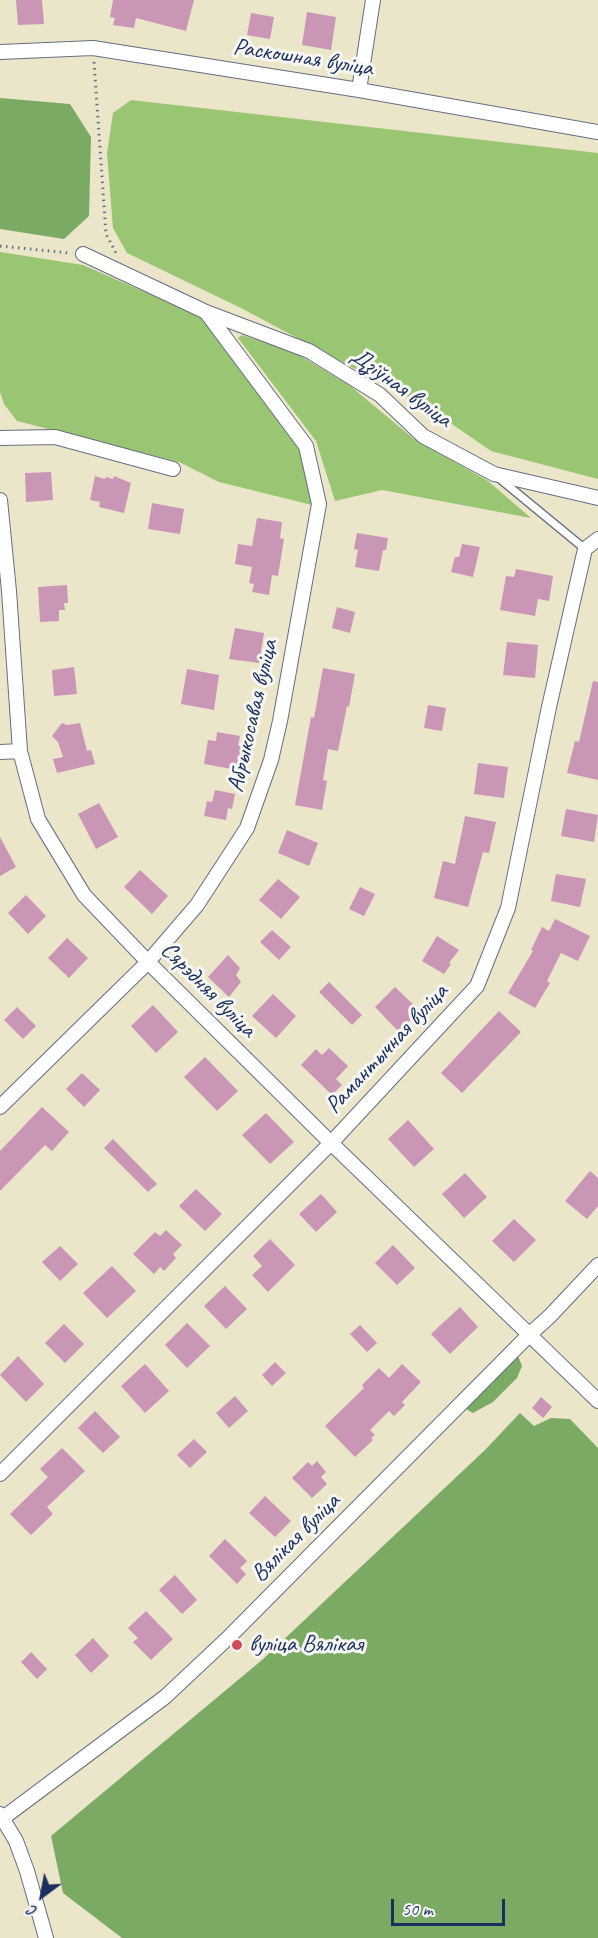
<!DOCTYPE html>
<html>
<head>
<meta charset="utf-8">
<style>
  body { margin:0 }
  #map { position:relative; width:598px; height:1938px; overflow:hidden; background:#ebe6c9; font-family:Caveat,sans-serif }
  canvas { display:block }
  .north { position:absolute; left:12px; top:1866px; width:60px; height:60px; -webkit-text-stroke:4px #f6f6f2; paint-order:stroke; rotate:212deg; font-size:16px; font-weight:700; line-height:24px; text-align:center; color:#1b2f5e }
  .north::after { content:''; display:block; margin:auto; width:21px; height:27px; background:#1b2f5e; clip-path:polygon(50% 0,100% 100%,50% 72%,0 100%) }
  .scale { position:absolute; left:391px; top:1899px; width:114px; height:27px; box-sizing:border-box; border:3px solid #1b2f5e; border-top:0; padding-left:8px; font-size:18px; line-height:21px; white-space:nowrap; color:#1b2f5e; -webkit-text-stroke:4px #f6f6f2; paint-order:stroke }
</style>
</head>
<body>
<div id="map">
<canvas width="598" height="1938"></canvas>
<div class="north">С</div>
<div class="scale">50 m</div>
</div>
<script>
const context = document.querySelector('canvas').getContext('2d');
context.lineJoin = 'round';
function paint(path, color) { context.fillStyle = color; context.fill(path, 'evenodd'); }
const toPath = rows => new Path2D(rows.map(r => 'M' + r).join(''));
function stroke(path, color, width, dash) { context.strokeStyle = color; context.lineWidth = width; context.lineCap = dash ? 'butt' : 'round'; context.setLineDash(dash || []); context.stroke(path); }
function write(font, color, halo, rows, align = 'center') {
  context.font = font + ' Caveat,sans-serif'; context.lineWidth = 6; context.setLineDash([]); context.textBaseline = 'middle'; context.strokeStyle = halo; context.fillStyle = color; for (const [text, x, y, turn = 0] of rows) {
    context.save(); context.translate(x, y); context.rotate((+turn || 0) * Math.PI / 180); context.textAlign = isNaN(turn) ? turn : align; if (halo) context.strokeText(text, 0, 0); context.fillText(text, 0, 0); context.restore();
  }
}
const green = toPath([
  [131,100,598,153,598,479,491,451,430,409,243,309,127,253,113,228,107,153,113,113],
  [0,252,83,265,204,318,302,452,312,505,219,482,179,462,17,421,4,404,0,392],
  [242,335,294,352,349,385,414,439,488,481,531,518,382,490,335,501,316,441,238,338]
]);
const forest = toPath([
  [0,98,70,104,91,137,89,216,64,239,0,229],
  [518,1356,522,1366,517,1378,493,1402,473,1413,461,1406],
  [520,1413,534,1426,551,1418,570,1419,598,1448,598,1938,122,1938,63,1893,51,1836,262,1660,485,1450]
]);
const building = toPath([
  [16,0,42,0,44,24,18,25],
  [113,0,194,0,186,31,136,18,134,28,113,25,115,18,110,17],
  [307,12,336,17,331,50,302,45],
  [251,13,274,17,270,39,247,35],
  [51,472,53,500,26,502,25,473],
  [95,476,105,479,106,477,113,479,114,476,131,483,124,513,99,507,100,502,90,500],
  [152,503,184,509,180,534,148,529],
  [257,518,282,522,280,538,284,539,278,576,272,575,269,595,252,592,254,584,249,583,252,567,235,564,238,544,252,546],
  [357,533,388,538,386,550,383,550,379,571,355,567,358,550,354,549],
  [462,544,480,547,473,577,451,572,455,557,459,557],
  [516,569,553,576,549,601,538,599,535,616,500,610,506,576,514,577],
  [67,585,68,603,64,603,65,610,59,610,59,621,40,622,38,587],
  [337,607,355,612,350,633,332,628],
  [235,628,264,633,259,663,229,659],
  [507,642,538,645,535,678,503,675],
  [74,667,77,694,54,696,52,670],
  [323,668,355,674,349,707,347,706,338,751,328,749,323,780,327,781,322,810,295,805,311,717,314,718],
  [187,669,219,675,214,710,181,704],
  [593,681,598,682,598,780,567,773,575,741,579,742],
  [428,705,446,708,442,731,424,728],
  [62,723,67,725,80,723,87,751,91,750,95,764,57,773,53,759,63,757,58,742,52,736],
  [217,732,240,736,238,746,241,746,237,770,204,764,208,740,216,741],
  [478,763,508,767,504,798,474,794],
  [215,790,235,794,232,809,228,808,226,820,204,816,207,801,212,802],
  [99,803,118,837,96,849,78,814],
  [566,809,598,815,594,842,561,836],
  [465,816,496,822,489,853,483,852,468,907,434,898,443,861,455,864],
  [287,830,318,843,309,866,278,853],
  [0,837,16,867,0,876],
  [140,870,168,896,152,914,124,887],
  [556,874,586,879,580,907,551,901],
  [278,879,300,897,281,919,259,900],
  [360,887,375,894,364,916,349,909],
  [26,895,46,916,28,934,8,913],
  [555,919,590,936,578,961,561,953,547,981,550,983,535,1008,508,993,533,951,531,950,542,927,549,931],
  [272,930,291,947,279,960,260,942],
  [437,936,459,950,449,963,451,964,444,974,422,961],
  [67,938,88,958,69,978,48,958],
  [228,955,240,968,236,975,241,982,229,997,208,977],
  [329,982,362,1015,352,1025,319,992],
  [395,987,420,1011,399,1032,375,1007],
  [273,994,296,1016,276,1038,252,1016],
  [153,1005,178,1032,156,1053,131,1026],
  [17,1007,36,1026,23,1039,4,1020],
  [499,1011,521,1032,462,1093,441,1073],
  [329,1048,348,1066,336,1079,342,1085,332,1095,301,1065,316,1049,322,1055],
  [205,1057,238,1091,217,1111,184,1077],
  [82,1073,100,1090,84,1107,66,1089],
  [42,1107,69,1132,52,1151,45,1145,0,1191,0,1151],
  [266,1113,294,1142,270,1164,242,1135],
  [408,1120,434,1149,414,1167,388,1139],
  [113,1139,157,1184,148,1192,104,1148],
  [590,1171,598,1178,598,1206,587,1219,565,1201],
  [465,1173,487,1197,464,1218,442,1194],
  [196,1189,222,1214,205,1231,179,1206],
  [321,1194,337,1212,316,1232,299,1214],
  [514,1219,536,1240,514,1262,492,1241],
  [166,1230,182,1245,173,1254,176,1258,164,1271,160,1267,154,1274,133,1254,155,1232,160,1236],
  [270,1239,295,1265,268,1292,252,1275,262,1266,253,1256],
  [393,1245,415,1268,397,1285,375,1263],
  [60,1246,78,1264,60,1281,42,1262],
  [112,1266,136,1291,107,1318,83,1293],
  [225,1286,247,1309,226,1329,204,1306],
  [460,1307,478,1327,450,1354,431,1334],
  [187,1323,210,1346,187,1368,165,1345],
  [64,1324,84,1344,65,1363,45,1343],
  [360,1325,377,1343,367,1352,350,1334],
  [18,1356,44,1384,26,1402,0,1375],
  [275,1362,286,1373,272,1386,262,1375],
  [145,1364,169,1391,145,1413,121,1386],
  [402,1364,421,1382,402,1402,405,1405,394,1416,389,1411,370,1430,375,1435,371,1438,373,1440,355,1457,325,1426,364,1388,362,1385,379,1368,389,1378],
  [235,1396,248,1411,229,1428,216,1413],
  [541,1397,552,1407,543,1418,532,1408],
  [95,1411,120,1437,103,1453,78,1428],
  [194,1439,207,1452,190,1468,177,1455],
  [62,1448,85,1471,47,1507,53,1514,31,1535,10,1514,48,1477,40,1469],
  [317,1461,326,1472,321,1477,327,1484,312,1498,292,1478,308,1462,312,1466],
  [265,1496,291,1521,275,1537,249,1513],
  [225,1539,247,1561,240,1568,246,1574,237,1584,209,1556],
  [175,1575,197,1600,182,1614,159,1590],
  [146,1611,173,1639,151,1660,133,1642,138,1638,128,1628],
  [93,1638,109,1656,91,1673,75,1655],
  [31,1652,47,1669,37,1679,21,1662]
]);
const path = toPath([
  [94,62,106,234,116,253],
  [0,246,69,253]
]);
const service = toPath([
  [500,479,585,549]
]);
const minor = toPath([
  [0,52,93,48,359,90,598,132],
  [359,90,373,0],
  [83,254,206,312,309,351,380,395,423,436,494,474,598,498],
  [0,438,55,437,173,469],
  [0,500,9,591,20,751,38,819,84,895,148,962,331,1143,598,1401],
  [0,752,20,751],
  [0,1107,148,962,197,905,247,828,271,760,280,721,319,504,306,446,206,312],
  [0,1474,331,1143,477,986,508,908,549,707,585,549,598,539],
  [0,1814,16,1841,27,1871,46,1938],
  [3,1818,165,1697,229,1637,529,1335,550,1316,598,1265]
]);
const markers = [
  [237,1645,6,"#d1495b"]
];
const streetNames = [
  ["Раскошная вуліца",303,58,9],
  ["Дзіўная вуліца",401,388,36],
  ["Абрыкосавая вуліца",253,716,-77],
  ["Сярэдняя вуліца",208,990,45],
  ["Рамантычная вуліца",387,1049,-47],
  ["Вялікая вуліца",296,1538,-45]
];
const poiNames = [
  ["вуліца Вялікая",249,1645]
];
paint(green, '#9ac572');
paint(forest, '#7baa64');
paint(building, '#c996b6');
stroke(service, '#646f83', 10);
stroke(minor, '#646f83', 16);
stroke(path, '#646f83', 3, [1.5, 4.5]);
stroke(service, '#fff', 7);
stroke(minor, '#fff', 14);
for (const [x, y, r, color] of markers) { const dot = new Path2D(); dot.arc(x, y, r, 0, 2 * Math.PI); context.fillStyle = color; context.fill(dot); stroke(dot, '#f6f6f2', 2); }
write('24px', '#1b2f5e', '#f6f6f2', streetNames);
write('24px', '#1b2f5e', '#f6f6f2', poiNames, 'left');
</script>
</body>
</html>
